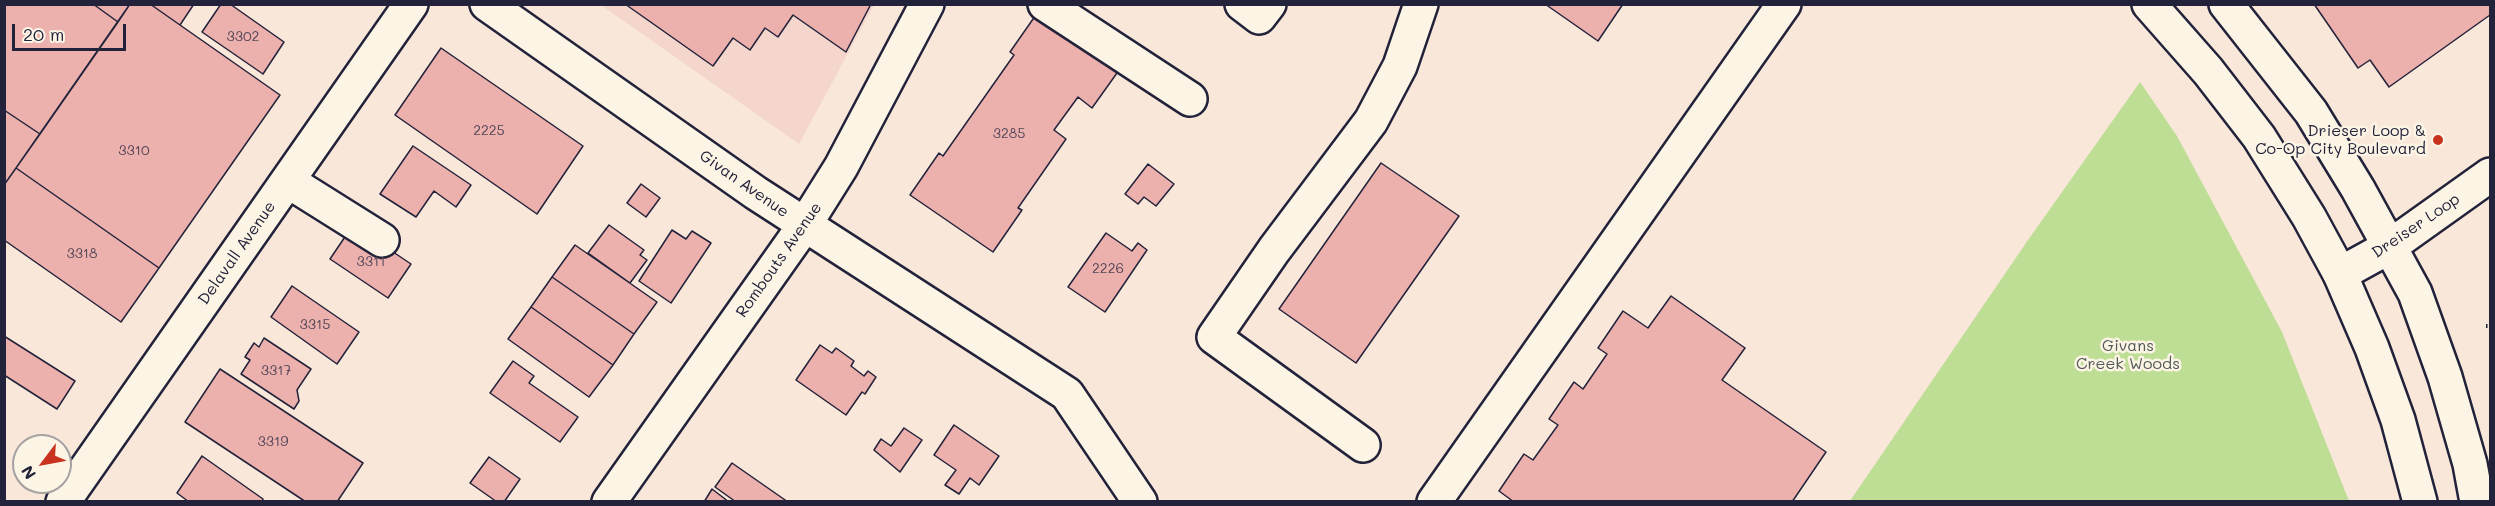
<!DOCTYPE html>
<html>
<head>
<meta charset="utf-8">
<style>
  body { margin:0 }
  #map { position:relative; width:2495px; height:506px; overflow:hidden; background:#f9e7da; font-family:Mali,sans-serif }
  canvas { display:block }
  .frame { position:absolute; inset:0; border:6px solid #22223b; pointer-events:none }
  .north { position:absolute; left:12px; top:434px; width:60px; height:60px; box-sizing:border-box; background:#fcf5e5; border:2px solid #a5a1a1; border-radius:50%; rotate:238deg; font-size:16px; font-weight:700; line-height:24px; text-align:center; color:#22223b }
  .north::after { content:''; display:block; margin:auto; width:21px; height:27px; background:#c8321e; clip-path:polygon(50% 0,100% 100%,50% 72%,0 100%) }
  .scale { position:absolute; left:12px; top:24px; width:114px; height:27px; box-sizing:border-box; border:3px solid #22223b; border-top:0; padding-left:8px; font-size:18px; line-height:21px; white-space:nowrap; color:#22223b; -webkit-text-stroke:4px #fcf5e5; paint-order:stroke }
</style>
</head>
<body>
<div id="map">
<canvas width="2495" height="506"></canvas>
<div class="frame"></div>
<div class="north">N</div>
<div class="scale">20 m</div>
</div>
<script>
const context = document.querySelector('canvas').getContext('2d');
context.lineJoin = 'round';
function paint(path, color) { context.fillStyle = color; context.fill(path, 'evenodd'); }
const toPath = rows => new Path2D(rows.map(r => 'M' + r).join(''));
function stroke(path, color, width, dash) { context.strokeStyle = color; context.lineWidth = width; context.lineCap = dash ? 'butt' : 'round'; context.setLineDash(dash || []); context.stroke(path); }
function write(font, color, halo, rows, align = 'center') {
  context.font = font + ' Mali,sans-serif'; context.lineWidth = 5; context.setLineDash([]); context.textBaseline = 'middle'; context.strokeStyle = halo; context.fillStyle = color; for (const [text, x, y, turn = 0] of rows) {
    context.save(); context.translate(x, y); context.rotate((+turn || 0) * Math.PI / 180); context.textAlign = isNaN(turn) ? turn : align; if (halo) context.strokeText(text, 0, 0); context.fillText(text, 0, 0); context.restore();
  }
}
const built = toPath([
  [601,5,874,5,799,144]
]);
const green = toPath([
  [2140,82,2177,136,2282,332,2349,501,1850,501,2028,240]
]);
const building = toPath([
  [4,4,93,4,118,22,40,134,4,110,4,4],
  [93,4,130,4,118,22,93,4],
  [130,4,150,4,280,95,159,268,16,168,130,4],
  [150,4,194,4,180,25,150,4],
  [221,4,230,4,284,42,263,74,202,32,221,4],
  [625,4,871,4,846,52,793,15,778,37,765,28,750,50,733,38,713,66,625,4],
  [1545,4,1623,4,1598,41,1545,4],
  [2314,4,2490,4,2490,15,2389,87,2370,60,2358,68,2314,4],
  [1040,9,1122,66,1092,108,1078,97,1054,130,1066,139,1018,208,1022,210,993,252,910,195,939,153,943,156,1014,55,1010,52,1040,9],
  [441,48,583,146,537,214,395,115,441,48],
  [4,110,40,134,4,185,4,110],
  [413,146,471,185,456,207,434,191,416,217,380,194,413,146],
  [1381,163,1459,216,1356,363,1279,309,1381,163],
  [1148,164,1174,184,1156,206,1144,197,1138,204,1125,194,1148,164],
  [16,168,159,268,121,322,4,240,4,185,16,168],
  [641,184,660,198,646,217,627,203,641,184],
  [353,225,411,264,388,298,330,259,353,225],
  [609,225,644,250,640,255,647,260,630,283,588,253,609,225],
  [672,230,686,239,692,231,711,243,671,303,639,281,672,230],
  [1106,233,1132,251,1138,243,1147,250,1105,312,1068,287,1106,233],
  [575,245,657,302,634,334,552,277,575,245],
  [552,277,634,334,613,365,531,307,552,277],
  [292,286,359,332,337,364,271,317,292,286],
  [1671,296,1745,348,1722,380,1826,452,1792,502,1514,502,1499,491,1524,454,1533,460,1558,425,1549,419,1574,382,1583,389,1607,354,1598,348,1623,311,1648,328,1671,296],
  [531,307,613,365,589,397,508,339,531,307],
  [4,336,75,381,57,409,4,375,4,336],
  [264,338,311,369,297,390,299,401,294,409,241,374,250,360,245,357,254,343,259,347,264,338],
  [820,345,832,353,836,348,854,361,851,366,864,376,868,371,876,377,865,394,862,392,846,415,796,380,820,345],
  [513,361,534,376,529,383,578,417,560,442,490,393,513,361],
  [220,369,363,463,337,502,306,502,185,422,220,369],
  [954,425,999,456,979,485,970,478,959,494,945,485,956,470,934,455,954,425],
  [904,428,922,440,900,472,874,450,881,439,891,446,904,428],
  [202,456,263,499,262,502,189,502,177,493,202,456],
  [489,457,520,479,504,502,497,502,470,483,489,457],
  [732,463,788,502,736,502,715,487,732,463],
  [712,489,729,502,704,502,712,489]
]);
const path = toPath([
  [2486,326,2490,326]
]);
const minor = toPath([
  [487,4,756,193,1067,394,1140,502],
  [1045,4,1190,99],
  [1242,4,1259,17,1269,4],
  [288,181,382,240],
  [2340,274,2389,247,2490,175],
  [1363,445,1214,337,1274,250,1371,121,1400,66,1421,4],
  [63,502,411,4],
  [609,502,804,226,841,167,927,4],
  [1434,502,1784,4]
]);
const major = toPath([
  [2149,4,2208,71,2259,137,2309,217,2340,274,2372,348,2398,420,2420,502],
  [2226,4,2311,112,2358,189,2415,293,2445,377,2470,464,2477,502]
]);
const markers = [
  [2438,140,6,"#c8321e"]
];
const numberNames = [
  ["3302",243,37],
  ["2225",489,131],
  ["3285",1009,134],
  ["3310",134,151],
  ["3318",82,254],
  ["3311",371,262],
  ["2226",1108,269],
  ["3315",315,325],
  ["3317",276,371],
  ["3319",273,442]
];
const poiNames = [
  ["Drieser Loop &",2426,131],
  ["Co-Op City Boulevard",2426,149]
];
const streetNames = [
  ["Givan Avenue",744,184,35],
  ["Dreiser Loop",2416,226,-34],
  ["Delavall Avenue",237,253,-55],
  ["Rombouts Avenue",779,260,-55]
];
const parkNames = [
  ["Givans",2128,346],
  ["Creek Woods",2128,364]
];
paint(built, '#f5d6cc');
paint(green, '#bedd95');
paint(building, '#ecb0ad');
stroke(building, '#22223b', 1.5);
stroke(minor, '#22223b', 38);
stroke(major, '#22223b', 38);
stroke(path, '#22223b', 4, [1.5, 4.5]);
stroke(minor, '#fcf5e5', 33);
stroke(major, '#fcf5e5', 33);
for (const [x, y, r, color] of markers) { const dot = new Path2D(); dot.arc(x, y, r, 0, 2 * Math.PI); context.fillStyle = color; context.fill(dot); stroke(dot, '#fcf5e5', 2); }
write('14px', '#544658', null, numberNames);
write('16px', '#22223b', '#fcf5e5', poiNames, 'right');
write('16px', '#22223b', '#fcf5e5', streetNames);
write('16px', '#515a56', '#fcf5e5', parkNames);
</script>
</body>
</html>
